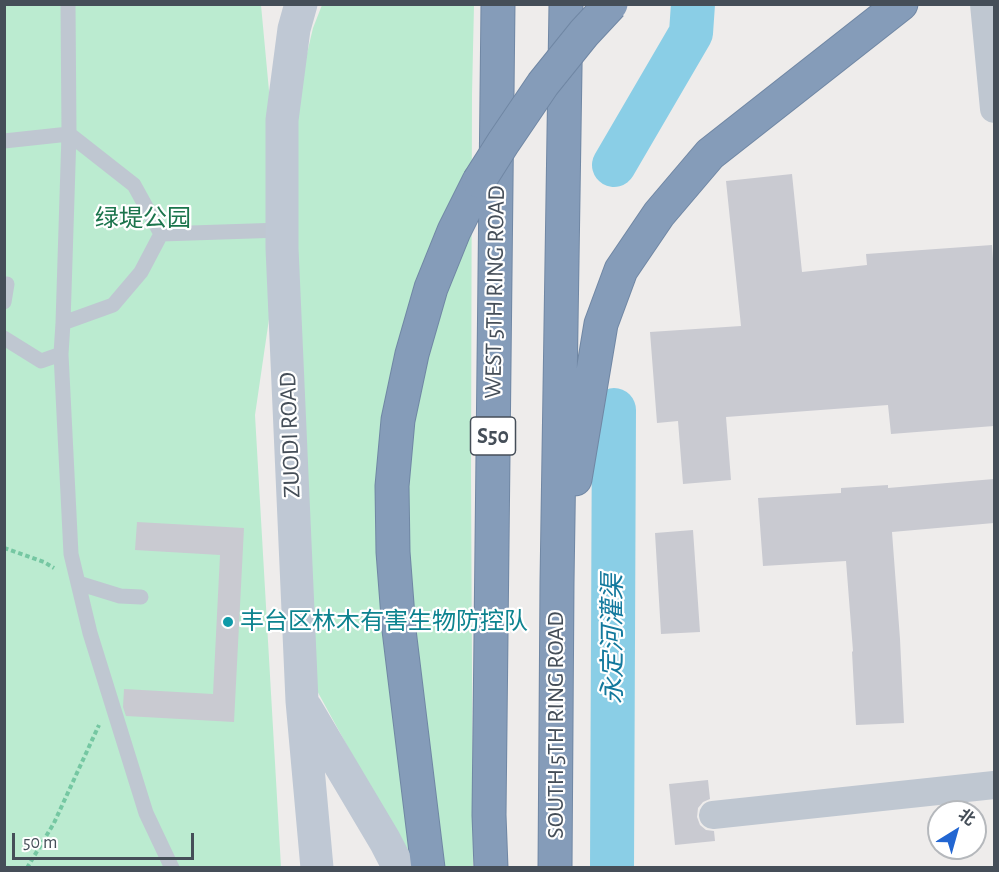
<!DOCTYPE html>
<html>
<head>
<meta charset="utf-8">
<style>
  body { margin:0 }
  #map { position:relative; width:999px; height:872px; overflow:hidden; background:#eeeceb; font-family:"Alegreya Sans","Noto Sans SC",sans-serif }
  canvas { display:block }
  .frame { position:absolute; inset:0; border:6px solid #454e58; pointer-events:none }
  .north { position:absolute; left:927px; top:800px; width:60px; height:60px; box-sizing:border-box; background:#fff; border:2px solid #b5b8bc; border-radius:50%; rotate:37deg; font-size:16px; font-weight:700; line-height:24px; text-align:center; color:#454e58 }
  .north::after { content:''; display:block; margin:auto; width:21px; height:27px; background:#2266d2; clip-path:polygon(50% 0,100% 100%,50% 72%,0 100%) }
  .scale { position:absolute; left:12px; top:833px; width:182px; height:27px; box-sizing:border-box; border:3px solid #454e58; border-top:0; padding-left:8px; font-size:18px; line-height:21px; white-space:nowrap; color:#454e58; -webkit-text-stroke:4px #fff; paint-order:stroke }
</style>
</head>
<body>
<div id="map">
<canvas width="999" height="872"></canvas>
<div class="frame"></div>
<div class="north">北</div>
<div class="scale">50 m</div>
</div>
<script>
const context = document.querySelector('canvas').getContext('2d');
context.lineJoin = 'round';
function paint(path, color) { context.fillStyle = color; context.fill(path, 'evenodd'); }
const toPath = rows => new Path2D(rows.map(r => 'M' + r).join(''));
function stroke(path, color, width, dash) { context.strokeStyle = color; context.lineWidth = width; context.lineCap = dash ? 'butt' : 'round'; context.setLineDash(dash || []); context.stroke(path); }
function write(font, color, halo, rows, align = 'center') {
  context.font = font + ' "Alegreya Sans","Noto Sans SC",sans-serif'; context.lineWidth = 4.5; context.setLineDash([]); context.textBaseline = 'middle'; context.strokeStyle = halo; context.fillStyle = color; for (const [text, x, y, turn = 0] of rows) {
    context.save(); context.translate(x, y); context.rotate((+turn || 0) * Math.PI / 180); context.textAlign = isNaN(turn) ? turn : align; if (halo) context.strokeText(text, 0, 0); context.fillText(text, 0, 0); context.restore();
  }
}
const green = toPath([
  [5,5,261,5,282,230,255,415,281,867,5,868],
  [322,5,474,5,472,94,471,477,473,867,418,867,397,837,315,687,291,268,295,104,313,28]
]);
const river = toPath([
  [614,165,691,33,693,4],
  [612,868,614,410]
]);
const building = toPath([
  [792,174,802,272,867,265,866,254,992,245,994,273,994,426,891,434,888,405,726,417,731,480,683,484,678,421,657,423,650,332,741,326,726,181],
  [994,479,994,523,892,532,900,639,904,723,856,725,852,652,853,651,846,561,763,566,758,498,841,493,841,488,888,485,888,488],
  [137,522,244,528,234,722,126,716,123,707,124,689,213,694,220,555,135,550],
  [693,530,700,632,661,634,655,533],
  [708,780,710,799,703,802,698,808,697,817,700,825,706,830,714,831,715,841,675,845,669,784]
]);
const path = toPath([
  [4,548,44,562,54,568],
  [27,868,54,823,99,725]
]);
const service = toPath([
  [4,141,69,134,134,185,161,234],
  [161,234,282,230],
  [4,284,7,284,4,302],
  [63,323,69,134,68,4],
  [4,338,41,361,61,354,63,323,113,305,141,272,161,234],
  [61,354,71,554,90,633,146,813,172,868],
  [78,583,120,596,141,597]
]);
const minor = toPath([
  [984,4,994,109],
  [713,815,994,785]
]);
const secondary = toPath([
  [301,4,294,29,282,120,282,248,302,701,317,868],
  [306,708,385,841,399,868]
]);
const motorway = toPath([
  [575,479,601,324,621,270,659,214,710,154,901,4],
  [428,868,399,630,393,552,392,486,398,420,412,354,431,288,454,231,479,181],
  [491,868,489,815,498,4],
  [555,868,557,582,566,4]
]);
const motorwayBridge = toPath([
  [479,181,503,143,543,84,584,33,611,4]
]);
const markers = [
  [228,622,6,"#0f9aa8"]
];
const shields = [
  [493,436,45]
];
const shieldNames = [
  ["S50",493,436]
];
const parkNames = [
  ["绿堤公园",143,219]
];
const streetNames = [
  ["WEST 5TH RING ROAD",495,292,-89],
  ["ZUODI ROAD",290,435,-92],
  ["SOUTH 5TH RING ROAD",556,725,-90]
];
const cultureNames = [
  ["丰台区林木有害生物防控队",240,622]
];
const waterNames = [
  ["永定河灌渠",613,639,-90]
];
paint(green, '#bbebd0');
stroke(river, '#8acee6', 44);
paint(building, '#c9cad1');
stroke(motorway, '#7087a4', 35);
stroke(path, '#75c7a2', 4, [4.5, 3]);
stroke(service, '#bfc7d1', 15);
stroke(minor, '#bfc7d1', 28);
stroke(secondary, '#bfc8d4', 33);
stroke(motorway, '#859cb9', 33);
stroke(motorwayBridge, '#7087a4', 35, []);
stroke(motorwayBridge, '#859cb9', 33);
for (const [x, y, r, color] of markers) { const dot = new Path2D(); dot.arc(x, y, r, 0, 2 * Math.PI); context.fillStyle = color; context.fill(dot); stroke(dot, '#fff', 2); }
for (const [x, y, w] of shields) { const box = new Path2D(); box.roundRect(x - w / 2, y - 19, w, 38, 4.5); context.fillStyle = '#fff'; context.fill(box); stroke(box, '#454e58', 1.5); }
write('bold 22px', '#454e58', null, shieldNames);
write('24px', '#1b744c', '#fff', parkNames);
write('24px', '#454e58', '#fff', streetNames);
write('24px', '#0d838f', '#fff', cultureNames, 'left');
write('italic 26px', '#13799d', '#fff', waterNames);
</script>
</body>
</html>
